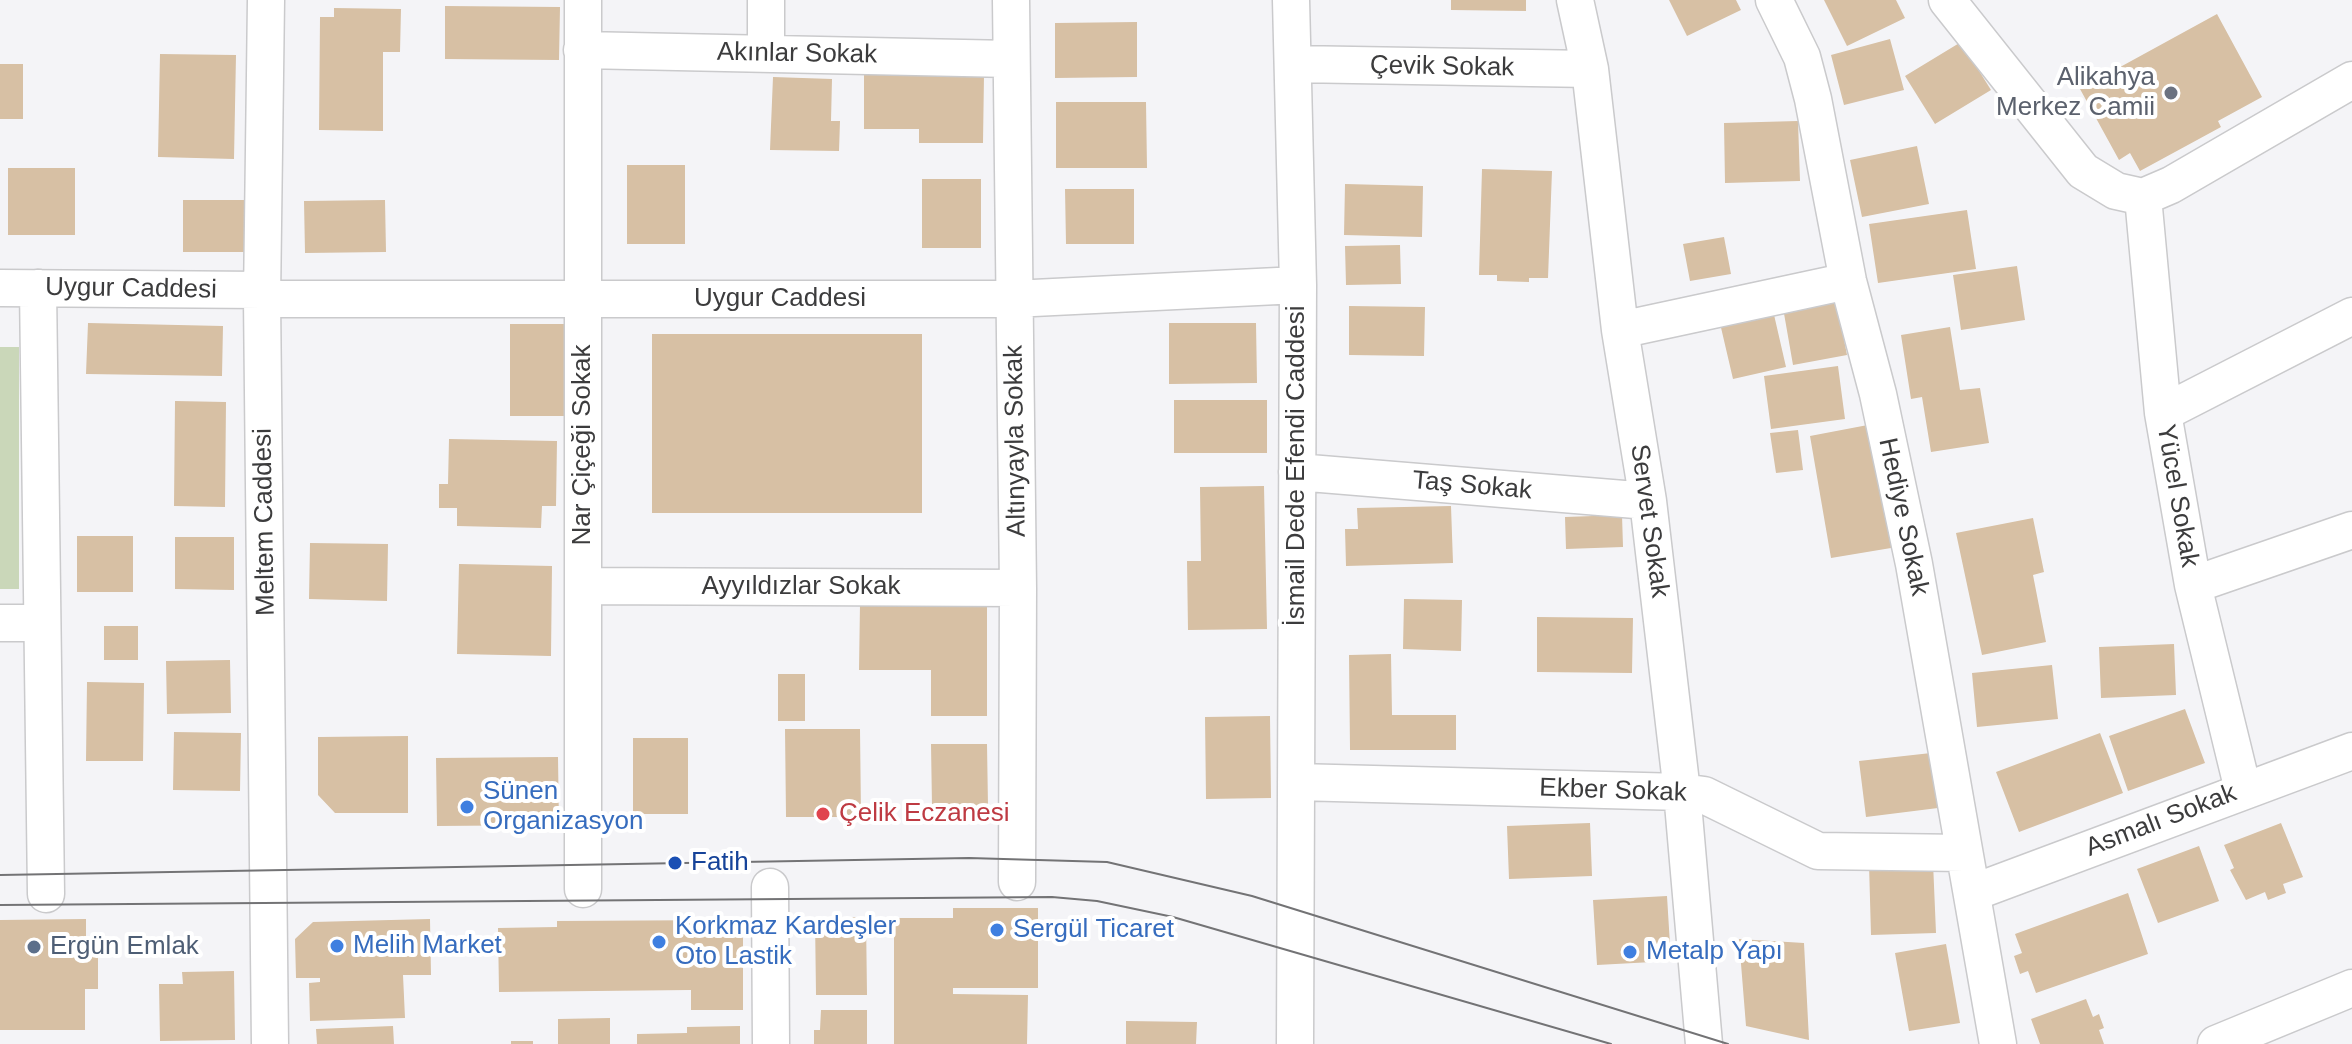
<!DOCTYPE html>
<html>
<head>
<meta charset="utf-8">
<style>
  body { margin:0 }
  canvas { display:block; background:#f4f4f7 }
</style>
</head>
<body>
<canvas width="2352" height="1044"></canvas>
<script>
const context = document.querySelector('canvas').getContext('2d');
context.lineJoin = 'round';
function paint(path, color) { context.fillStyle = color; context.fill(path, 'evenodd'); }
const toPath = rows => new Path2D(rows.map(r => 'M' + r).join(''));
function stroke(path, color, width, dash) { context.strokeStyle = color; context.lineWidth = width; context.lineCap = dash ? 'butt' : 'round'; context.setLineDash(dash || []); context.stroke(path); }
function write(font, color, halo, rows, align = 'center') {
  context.font = font + ' Helvetica,sans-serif'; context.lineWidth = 8; context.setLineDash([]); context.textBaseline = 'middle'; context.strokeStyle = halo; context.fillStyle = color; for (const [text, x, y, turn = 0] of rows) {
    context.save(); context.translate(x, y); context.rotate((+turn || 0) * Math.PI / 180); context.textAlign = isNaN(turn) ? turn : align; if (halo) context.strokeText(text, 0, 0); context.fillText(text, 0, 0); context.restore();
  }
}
const green = toPath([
  [0,347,19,347,19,589,0,589]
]);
const building = toPath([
  [1451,0,1526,0,1526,11,1451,10],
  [1669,0,1736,0,1741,10,1687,36],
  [1824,0,1896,0,1905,18,1847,46],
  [445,6,560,7,559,60,445,59],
  [334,8,401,9,400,52,383,52,383,131,319,130,320,17,334,17],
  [2217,14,2262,97,2218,121,2221,127,2140,171,2130,153,2119,160,2080,89],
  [1137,22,1137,77,1055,78,1055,23],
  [1890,39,1904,90,1844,105,1831,55],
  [1961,42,1991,90,1935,124,1905,76],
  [160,54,236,55,234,159,158,157],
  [0,64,23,64,23,119,0,119],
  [864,74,984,75,983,143,919,143,919,129,864,129],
  [773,77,832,79,831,121,840,121,839,151,770,150],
  [1056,102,1146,102,1147,168,1056,168],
  [1798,121,1800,181,1725,183,1724,123],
  [1917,146,1929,204,1862,217,1850,160],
  [627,165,685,165,685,244,627,244],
  [8,168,75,168,75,235,8,235],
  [1482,169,1552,171,1548,278,1529,278,1529,282,1497,281,1497,275,1479,275],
  [922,179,981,179,981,248,922,248],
  [1345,184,1423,186,1422,237,1344,235],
  [1065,189,1134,189,1134,244,1066,244],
  [183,200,246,200,246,252,183,252],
  [385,200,386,252,305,253,304,201],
  [1967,210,1976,269,1878,283,1869,224],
  [1724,237,1731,274,1690,281,1683,244],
  [1400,245,1401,284,1346,285,1345,246],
  [2017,266,2025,320,1961,330,1953,275],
  [1835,293,1847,355,1793,365,1782,302],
  [1349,306,1425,307,1424,356,1349,355],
  [1772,306,1786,367,1733,379,1719,319],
  [88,323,223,326,222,376,86,374],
  [1169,323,1256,323,1257,383,1169,384],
  [510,324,565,324,564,416,510,416],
  [1950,327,1960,390,1980,388,1989,443,1931,452,1922,397,1911,399,1901,335],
  [652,334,922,334,922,513,652,513],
  [1838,366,1845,419,1771,429,1764,376],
  [1174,400,1267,400,1267,453,1174,453],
  [175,401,226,402,225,507,174,506],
  [1873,424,1897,547,1831,558,1810,436],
  [1798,430,1803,470,1776,473,1770,433],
  [449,439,557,441,556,506,542,506,541,528,457,526,457,508,439,508,439,484,448,484],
  [1264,486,1267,629,1188,630,1187,561,1201,561,1200,487],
  [1451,506,1453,563,1346,566,1345,529,1358,529,1357,508],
  [1622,515,1623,547,1566,549,1565,517],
  [2033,518,2044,572,2033,575,2046,642,1982,655,1956,533],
  [77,536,133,536,133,592,77,592],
  [175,537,234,537,234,590,175,589],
  [310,543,388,544,387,601,309,599],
  [459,564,552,566,551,656,457,654],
  [1404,599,1462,600,1461,651,1403,649],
  [860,604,987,604,987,716,931,716,931,670,859,670],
  [1537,617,1633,618,1632,673,1537,672],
  [104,626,138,626,138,660,104,660],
  [2174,644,2176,695,2101,698,2099,647],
  [1391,654,1392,715,1456,715,1456,750,1350,750,1349,655],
  [230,660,231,713,167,714,166,661],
  [2052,665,2058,719,1977,727,1972,673],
  [778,674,805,674,805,721,778,721],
  [87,682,144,683,143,761,86,761],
  [2185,709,2205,763,2128,791,2109,736],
  [1270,716,1271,798,1206,799,1205,717],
  [785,729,860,729,861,817,786,817],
  [174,732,241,733,240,791,173,790],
  [2100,733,2123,793,2019,832,1996,772],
  [408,736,408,813,335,813,318,795,318,737],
  [633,738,688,738,688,814,633,814],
  [931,744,987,744,988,807,932,807],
  [1931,753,1938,808,1866,817,1859,761],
  [558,757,559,825,437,826,436,758],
  [1590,823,1592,876,1509,879,1507,826],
  [2281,823,2303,877,2283,884,2286,893,2268,900,2265,892,2246,900,2230,870,2234,868,2224,845],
  [2199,846,2219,901,2158,923,2137,869],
  [1933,862,1936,933,1871,935,1869,864],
  [2128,893,2148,954,2036,993,2028,971,2020,974,2014,956,2022,953,2015,934],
  [1667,896,1671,961,1597,965,1593,900],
  [953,908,1038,908,1038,988,953,988,953,994,1028,995,1027,1044,894,1044,894,918,953,918],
  [866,917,867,995,816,995,815,918],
  [86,919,86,941,98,941,98,989,85,989,85,1030,0,1030,0,920],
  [430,919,431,975,403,975,405,1018,310,1021,309,983,320,982,320,978,296,978,295,939,313,922],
  [729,920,743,933,743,1010,691,1010,691,990,499,992,498,928,557,927,557,921],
  [1739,939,1804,943,1809,1040,1746,1026],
  [1946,944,1960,1023,1909,1031,1895,953],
  [234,971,235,1040,160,1041,159,984,183,984,182,972],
  [2086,999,2093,1017,2099,1014,2104,1028,2099,1030,2104,1044,2040,1044,2031,1019],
  [821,1010,867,1010,867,1044,814,1044,814,1030,820,1030],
  [610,1018,610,1044,558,1044,558,1019],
  [1126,1021,1197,1022,1196,1044,1126,1044],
  [393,1026,394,1044,317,1044,316,1029],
  [740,1026,740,1044,637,1044,637,1034,687,1033,687,1027],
  [511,1041,533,1041,533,1044,511,1044]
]);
const minor = toPath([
  [266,0,262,299,270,1044],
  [583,0,583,889],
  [1011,0,1018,588,1017,882],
  [1291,0,1298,285,1295,1044],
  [1575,0,1590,69,1620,330,1648,501,1682,792,1704,1044],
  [1774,0,1802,57,1813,99,1848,281,1878,394,1914,564,1998,1044],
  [1947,0,2083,171,2116,191,2143,197,2171,185,2352,80],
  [582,50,1011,59],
  [766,53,766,0],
  [1294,64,1590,69],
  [2143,197,2163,413,2193,585,2243,790],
  [0,288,262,290],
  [38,288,46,894],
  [262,299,1013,299,1298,285],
  [1620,330,1848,281],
  [2163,413,2352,316],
  [1297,472,1648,501],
  [2193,585,2352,530],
  [584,586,1018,588],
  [0,623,42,623],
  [1296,782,1682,792,1704,795,1818,851,1964,853],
  [770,887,771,1044],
  [1972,893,2352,751],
  [2216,1044,2352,988]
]);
const tram = toPath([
  [0,875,969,858,1107,862,1252,896,1728,1044],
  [0,905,1052,897,1097,901,1173,917,1611,1044]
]);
const markers = [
  [2171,93,8,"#6b7280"],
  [467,807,8,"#3f7fe0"],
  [823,814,8,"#e0444e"],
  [675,863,8,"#1a4fb4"],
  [997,930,8,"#3f7fe0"],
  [659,942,8,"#3f7fe0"],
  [337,946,8,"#3f7fe0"],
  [34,947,8,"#5c6f8a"],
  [1630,952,8,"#3f7fe0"]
];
const streetNames = [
  ["Akınlar Sokak",797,54,1],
  ["Çevik Sokak",1442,67,1],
  ["Uygur Caddesi",131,289,1],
  ["Uygur Caddesi",780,299],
  ["Altınyayla Sokak",1016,441,-91],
  ["Nar Çiçeği Sokak",583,445,-90],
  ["İsmail Dede Efendi Caddesi",1297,466,-90],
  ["Taş Sokak",1472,486,5],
  ["Yücel Sokak",2177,496,80],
  ["Hediye Sokak",1903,517,78],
  ["Servet Sokak",1649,521,82],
  ["Meltem Caddesi",265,522,-91],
  ["Ayyıldızlar Sokak",801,587],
  ["Ekber Sokak",1613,791,2],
  ["Asmalı Sokak",2161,821,-21]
];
const worshipNames = [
  ["Alikahya",2155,78],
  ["Merkez Camii",2155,108]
];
const shopNames = [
  ["Sünen",483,792],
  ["Organizasyon",483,822],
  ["Korkmaz Kardeşler",675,927],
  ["Oto Lastik",675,957],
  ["Sergül Ticaret",1013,930],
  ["Melih Market",353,946],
  ["Metalp Yapı",1646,952]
];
const healthNames = [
  ["Çelik Eczanesi",839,814]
];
const transitNames = [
  ["Fatih",691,863]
];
const serviceNames = [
  ["Ergün Emlak",50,947]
];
paint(green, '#cad7b9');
paint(building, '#d7c0a4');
stroke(minor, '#cacacc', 39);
stroke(minor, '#fff', 36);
stroke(tram, '#737375', 2);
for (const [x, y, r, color] of markers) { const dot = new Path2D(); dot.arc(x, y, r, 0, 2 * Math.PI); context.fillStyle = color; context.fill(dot); stroke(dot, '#fff', 3); }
write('26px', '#3c3c3d', '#fff', streetNames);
write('26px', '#5b616d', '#fff', worshipNames, 'right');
write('26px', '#366cbe', '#fff', shopNames, 'left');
write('26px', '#be3a42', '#fff', healthNames, 'left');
write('26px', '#164399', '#fff', transitNames, 'left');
write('26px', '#4e5e75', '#fff', serviceNames, 'left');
</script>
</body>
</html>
